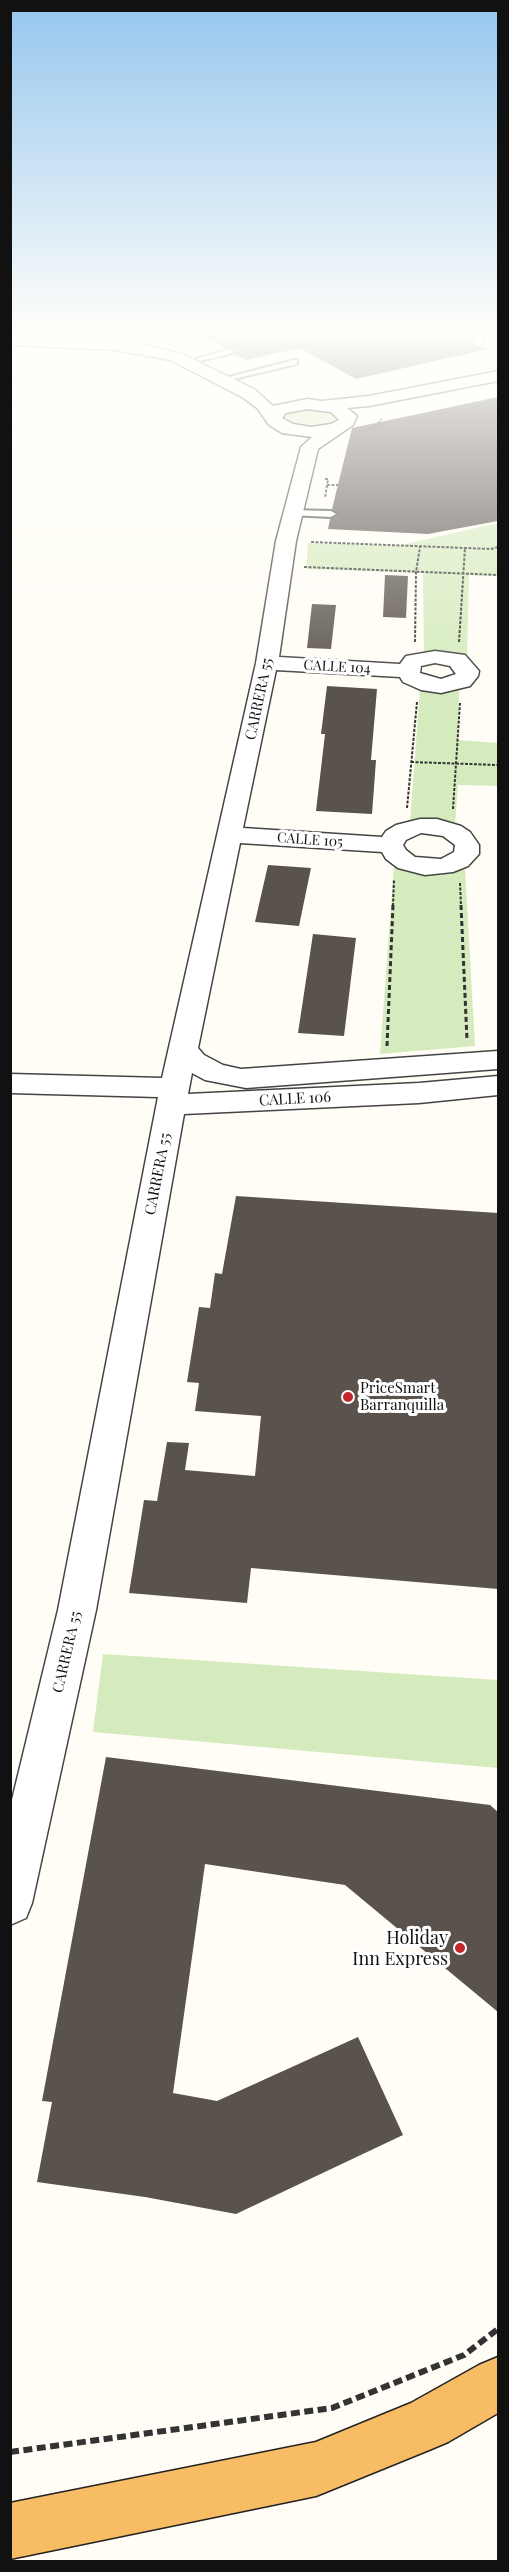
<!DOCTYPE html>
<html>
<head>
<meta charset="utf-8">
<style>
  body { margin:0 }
  #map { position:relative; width:509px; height:2572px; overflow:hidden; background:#fffdf5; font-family:"Playfair Display",serif }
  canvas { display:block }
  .frame { position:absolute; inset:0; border:12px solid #111; pointer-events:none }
</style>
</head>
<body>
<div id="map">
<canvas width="509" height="2572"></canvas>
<div class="frame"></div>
</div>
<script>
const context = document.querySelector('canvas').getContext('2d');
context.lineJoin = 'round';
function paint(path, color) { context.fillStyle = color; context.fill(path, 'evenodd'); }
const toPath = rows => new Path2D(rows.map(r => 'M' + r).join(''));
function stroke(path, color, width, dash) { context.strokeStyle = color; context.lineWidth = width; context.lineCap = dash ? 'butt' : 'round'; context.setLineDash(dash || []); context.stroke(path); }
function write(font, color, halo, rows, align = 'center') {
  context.font = font + ' "Playfair Display",serif'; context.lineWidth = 6; context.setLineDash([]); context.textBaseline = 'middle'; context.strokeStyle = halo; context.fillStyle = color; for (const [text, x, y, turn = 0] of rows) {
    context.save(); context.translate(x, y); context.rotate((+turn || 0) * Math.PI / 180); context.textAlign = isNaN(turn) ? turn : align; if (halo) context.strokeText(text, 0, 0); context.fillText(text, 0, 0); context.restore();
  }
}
const green = toPath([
  [296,408,329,409,339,419,335,424,317,428,296,427,284,420,283,417,286,412],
  [498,523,498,576,469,575,467,659,424,654,423,573,306,569,308,543,397,546],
  [420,689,438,692,459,690,458,740,498,743,498,786,458,785,455,825,410,822],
  [394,865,424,875,439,875,465,869,475,1046,380,1054],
  [103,1654,498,1680,498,1768,93,1732]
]);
const building = toPath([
  [196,332,454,332,473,342,473,347,482,346,488,349,356,379,300,348,246,360,235,354,235,347,225,348],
  [498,397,498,521,428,534,328,529,330,519,338,515,332,509,352,428],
  [385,575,408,576,406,618,383,617],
  [312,604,336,605,331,649,307,648],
  [327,686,377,689,371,760,376,760,372,814,316,811,325,734,321,734],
  [268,865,311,868,299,926,255,922],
  [313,934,356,938,344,1036,298,1033],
  [236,1196,498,1213,498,1589,251,1568,247,1603,129,1593,144,1500,157,1501,167,1442,189,1443,185,1470,255,1476,261,1416,195,1411,199,1383,187,1382,199,1307,210,1308,215,1273,222,1274],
  [106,1757,490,1805,498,1812,498,2012,345,1885,205,1864,173,2093,217,2101,358,2037,403,2135,236,2214,145,2197,37,2182,52,2102,42,2101]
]);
const pathFar2 = toPath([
  [367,430,374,428,382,419],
  [325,479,328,479,325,498],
  [327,485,338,485],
  [311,542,491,549,498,547],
  [304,567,498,575],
  [415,642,416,572,420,547],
  [459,642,465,548],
  [411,762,498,765],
  [407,808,417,702],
  [453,809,460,703],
  [460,883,461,906],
  [393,906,394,879]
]);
const pathFar1 = toPath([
  [461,905,467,1040],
  [387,1046,393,905]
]);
const path = toPath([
  [10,2452,332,2408,464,2355,498,2329]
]);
const service = toPath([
  [467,332,476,332,486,339,480,345,474,345,477,339,467,332],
  [230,349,233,349,233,353,200,361,196,359,230,349],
  [294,360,297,360,297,364,233,379,229,377,294,360],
  [292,510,331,511,336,514,331,517,289,515,287,513,292,510]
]);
const minor = toPath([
  [10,335,115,340,142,339,144,342,142,344,182,354,254,389,273,406,307,399,322,401,369,396,498,371,498,381,369,406,347,408,357,416,353,425,318,449,296,541,279,657,400,664,406,656,435,651,465,655,479,671,478,676,470,686,441,693,421,690,403,682,400,677,276,670,243,828,382,837,386,831,396,825,420,819,437,819,461,826,470,832,479,845,479,854,468,866,453,872,425,875,398,868,386,859,382,852,240,843,198,1048,204,1055,223,1065,241,1069,498,1051,498,1069,246,1088,205,1080,192,1073,188,1094,419,1083,498,1076,498,1095,419,1103,184,1114,96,1610,32,1903,26,1918,10,1925,10,1808,58,1610,158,1097,10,1093,10,1074,162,1078,256,663,276,541,301,447,312,437,282,433,269,425,257,408,242,397,170,360,115,350,10,345,10,335],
  [307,409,331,412,339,420,331,424,311,427,293,424,282,418,286,413,307,409],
  [435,663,450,666,456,674,441,679,420,673,421,666,435,663],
  [421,833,443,836,455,845,454,852,441,859,415,857,406,850,403,845,406,840,421,833]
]);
const trunk = toPath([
  [498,2357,498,2413,448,2442,429,2450,316,2496,10,2559,10,2503,316,2442,411,2403,479,2365,498,2357]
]);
const markers = [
  [348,1397,6,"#c4262e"],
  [460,1948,6,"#c4262e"]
];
const farStreetnames = [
  ["CALLE 104",337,667,3],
  ["CALLE 105",310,840,4]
];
const streetNames = [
  ["CARRERA 55",259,699,-78],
  ["CALLE 106",295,1099,-3],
  ["CARRERA 55",158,1174,-79],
  ["CARRERA 55",67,1652,-77]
];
const poiNames = [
  ["PriceSmart",360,1388],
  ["Barranquilla",360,1405]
];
const nearPoinames = [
  ["Holiday",448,1938],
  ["Inn Express",448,1959]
];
paint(green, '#d5ebbd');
paint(building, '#5a524d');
stroke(service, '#444', 4);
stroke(minor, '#444', 3);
stroke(trunk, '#222', 3);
stroke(pathFar2, '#333', 2, [3, 1.5]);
stroke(pathFar1, '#333', 3, [5, 3]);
stroke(path, '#333', 6, [9, 4.5]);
paint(service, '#fff');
paint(minor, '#fff');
paint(trunk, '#f7bc64');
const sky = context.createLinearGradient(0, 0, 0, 692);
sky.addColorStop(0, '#95c6ee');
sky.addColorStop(0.48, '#fffefa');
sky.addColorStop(1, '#fffefa00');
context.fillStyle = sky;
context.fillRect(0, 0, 509, 692);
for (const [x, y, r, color] of markers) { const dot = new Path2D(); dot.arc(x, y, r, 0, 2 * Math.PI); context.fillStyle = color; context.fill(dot); stroke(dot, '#fff', 2); }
write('14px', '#111', '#fff', farStreetnames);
write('15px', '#111', '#fff', streetNames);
write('15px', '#111', '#fff', poiNames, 'left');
write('18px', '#111', '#fff', nearPoinames, 'right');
</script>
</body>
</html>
